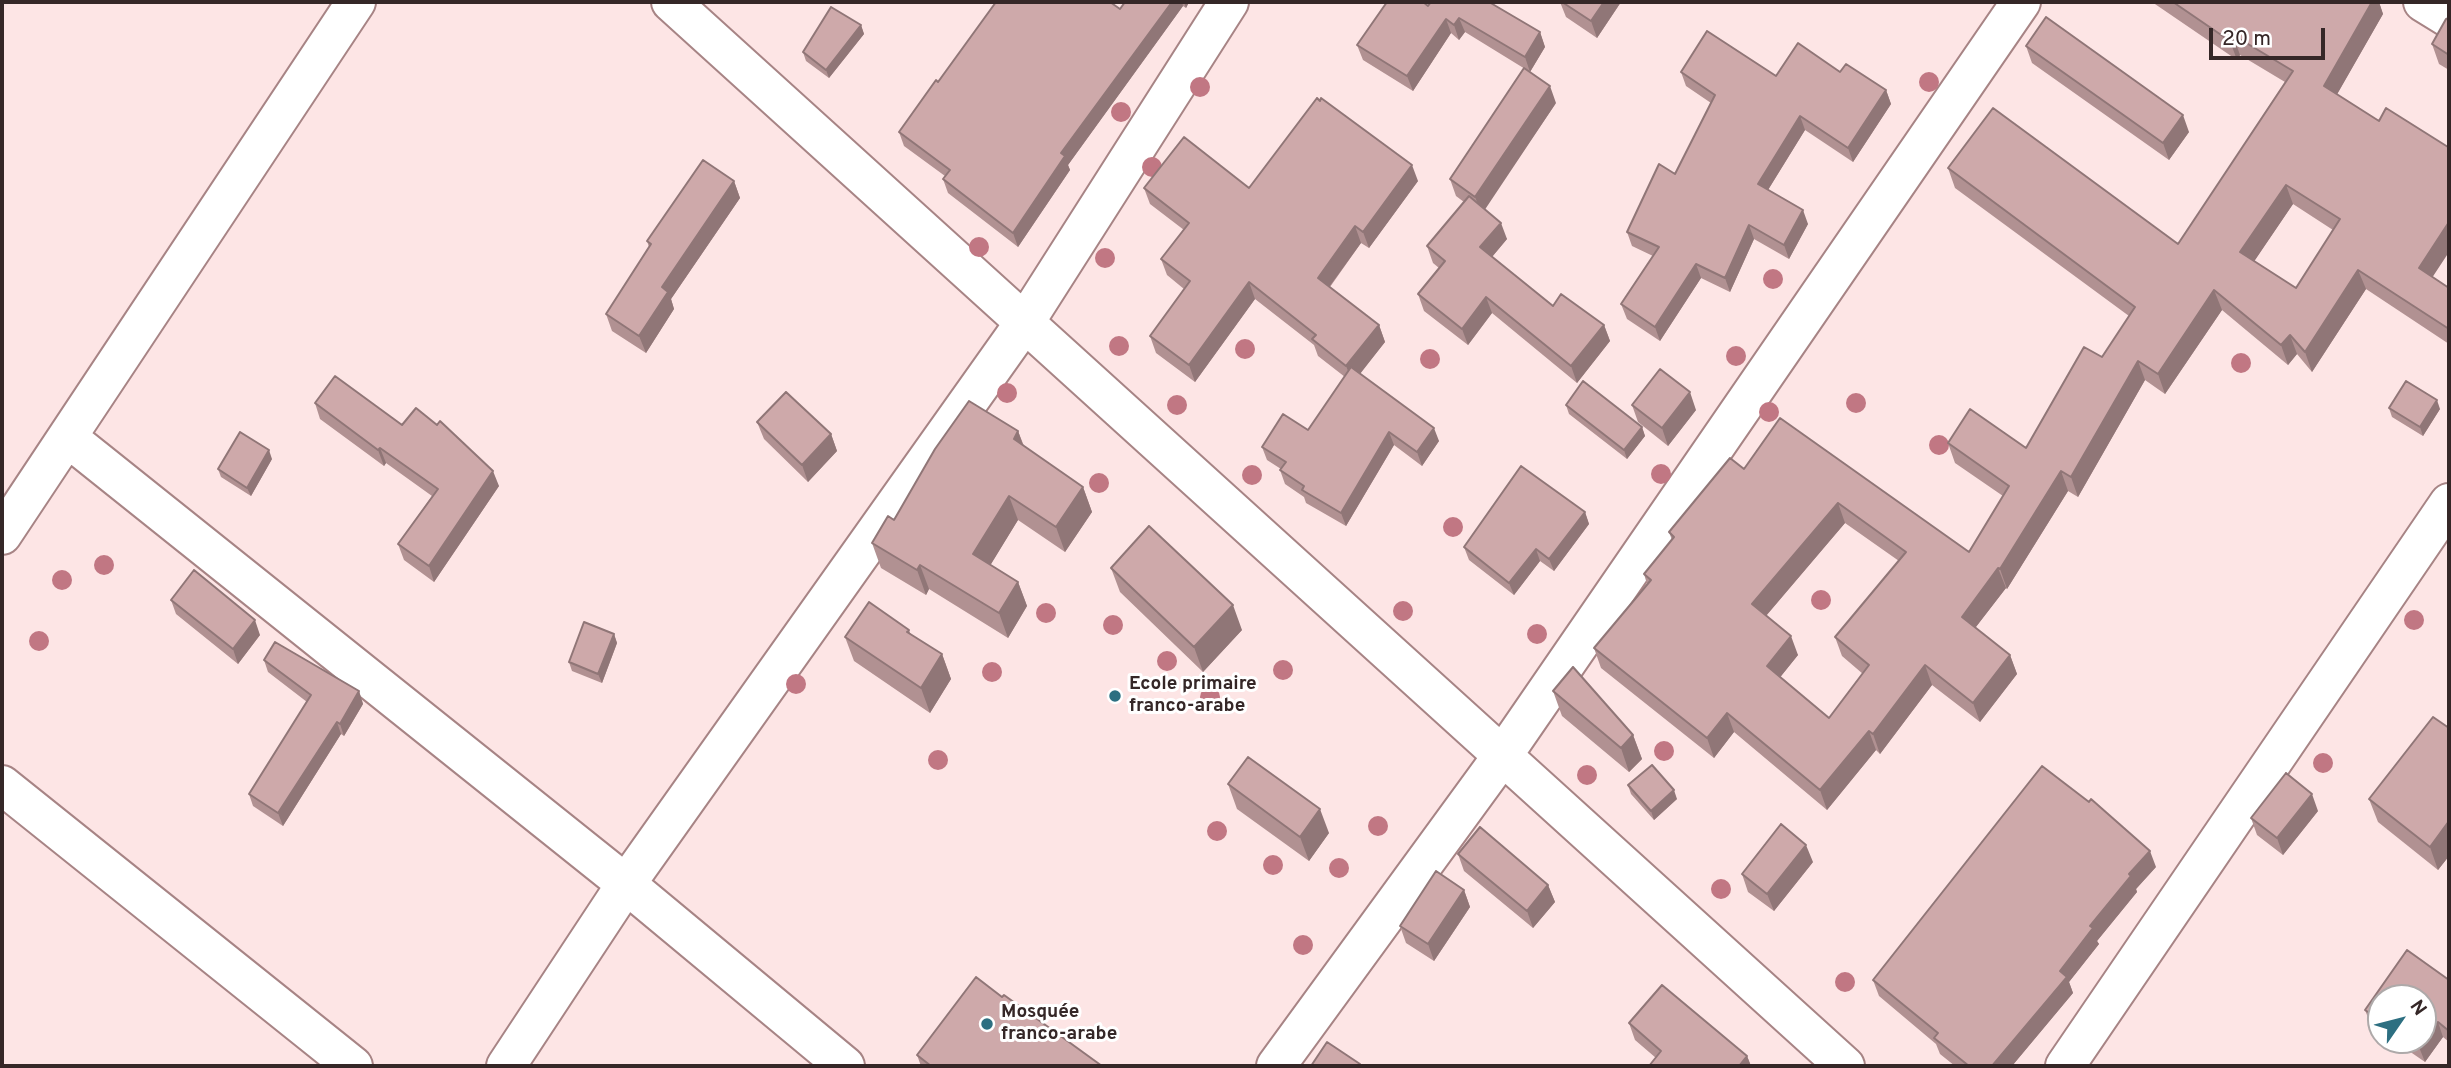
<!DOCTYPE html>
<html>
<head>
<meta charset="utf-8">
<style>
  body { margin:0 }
  #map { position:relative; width:2451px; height:1068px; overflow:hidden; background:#fde5e5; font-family:Overpass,sans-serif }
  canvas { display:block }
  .frame { position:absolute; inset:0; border:4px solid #352727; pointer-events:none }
  .north { position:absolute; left:2367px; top:984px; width:70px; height:70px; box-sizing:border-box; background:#fff; border:2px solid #aea9a9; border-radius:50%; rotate:55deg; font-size:19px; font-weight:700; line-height:28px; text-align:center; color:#352727 }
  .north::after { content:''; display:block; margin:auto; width:24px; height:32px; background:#2d6f81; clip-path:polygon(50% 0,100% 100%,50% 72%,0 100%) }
  .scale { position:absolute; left:2209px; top:28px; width:116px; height:32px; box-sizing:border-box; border:4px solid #352727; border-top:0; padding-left:9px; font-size:21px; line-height:24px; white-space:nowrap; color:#352727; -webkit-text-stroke:5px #fff; paint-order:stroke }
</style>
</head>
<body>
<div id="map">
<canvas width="2451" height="1068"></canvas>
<div class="frame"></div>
<div class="north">N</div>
<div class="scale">20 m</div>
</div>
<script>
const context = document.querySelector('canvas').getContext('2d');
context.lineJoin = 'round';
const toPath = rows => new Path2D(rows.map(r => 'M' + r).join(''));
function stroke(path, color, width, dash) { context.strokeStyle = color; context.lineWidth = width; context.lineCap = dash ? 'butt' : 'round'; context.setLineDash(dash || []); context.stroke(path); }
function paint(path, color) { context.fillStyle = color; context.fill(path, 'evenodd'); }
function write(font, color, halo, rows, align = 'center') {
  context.font = font + ' Overpass,sans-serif'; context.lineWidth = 6; context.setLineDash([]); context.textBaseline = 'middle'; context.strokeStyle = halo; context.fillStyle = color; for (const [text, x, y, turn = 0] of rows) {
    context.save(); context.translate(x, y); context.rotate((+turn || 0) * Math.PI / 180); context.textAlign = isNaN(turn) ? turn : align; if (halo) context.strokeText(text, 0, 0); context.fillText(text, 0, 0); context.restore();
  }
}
const minor = toPath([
  [671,2,1845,1066],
  [2423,2,2449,18],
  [67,437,626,884,845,1066],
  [2,535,356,2],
  [2,785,353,1066],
  [506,1066,626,884,1025,322,1229,2],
  [1276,1066,1503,755,2021,2],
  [2065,1066,2449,503]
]);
const trees = [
  [1929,82],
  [1200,87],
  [1121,112],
  [1152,167],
  [979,247],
  [1105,258],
  [1773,279],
  [1119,346],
  [1245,349],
  [1736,356],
  [1430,359],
  [2241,363],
  [1007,393],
  [1856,403],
  [1177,405],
  [1769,412],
  [1939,445],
  [1661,474],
  [1252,475],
  [1099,483],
  [1453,527],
  [104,565],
  [62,580],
  [1821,600],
  [1403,611],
  [1046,613],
  [2414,620],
  [1113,625],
  [1537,634],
  [39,641],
  [1167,661],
  [1283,670],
  [992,672],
  [796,684],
  [1210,697],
  [1664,751],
  [938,760],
  [2323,763],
  [1587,775],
  [1378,826],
  [1217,831],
  [1273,865],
  [1339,868],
  [1721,889],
  [1303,945],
  [1845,982]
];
const wall = toPath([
  [1125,2,1189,2,1186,8,1183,6,1068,165,1070,170,1018,247,948,193,943,179,945,176,904,146,899,132,938,82,1120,9],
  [1560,2,1621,2,1597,38,1566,17],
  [2152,2,2379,2,2383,14,2337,94,2433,277,2449,288,2449,344,2366,289,2312,372,2297,354,2288,365,2222,310,2165,394,2145,380,2078,497,2068,491,2007,589,2006,588,1975,628,2010,655,2017,674,1980,722,1932,685,1880,754,1876,750,1827,810,1734,732,1714,758,1601,668,1594,648,1647,584,1644,574,1672,540,1669,532,1744,469,1780,418,1969,552,2003,496,1955,463,1948,443,2026,448,2102,357,2129,316,1955,188,1948,168,2178,244,2285,82,2240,55,2237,60],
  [2293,204,2333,230,2296,288,2254,261],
  [1845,523,1899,561,1835,637,1842,656,1863,674,1829,718,1780,677,1798,655,1766,616],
  [1428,6,1540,32,1545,47,1530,72,1465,32,1459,40,1451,33,1413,91,1363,60,1357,45],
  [2449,18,2449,70,2439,64,2432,44],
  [861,25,864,34,829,78,806,61,803,52],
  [2026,46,2189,132,2169,160,2032,63],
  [1681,72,1776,76,1840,72,1886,90,1891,104,1853,162,1805,130,1768,190,1808,224,1789,259,1754,239,1730,292,1701,278,1660,341,1627,319,1621,304,1653,256,1632,246,1627,232,1675,174,1711,103,1686,86],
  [1556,103,1484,209,1507,239,1492,257,1553,306,1604,325,1610,341,1577,383,1492,313,1468,345,1424,311,1418,294,1439,268,1433,263,1427,246,1464,202,1456,196,1450,179],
  [734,181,740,198,671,299,674,309,646,353,612,331,606,314,649,247,647,241],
  [1418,181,1369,248,1361,243,1330,287,1379,325,1385,342,1360,373,1439,441,1422,466,1394,445,1346,526,1306,503,1304,497,1285,484,1280,470,1281,469,1267,460,1262,447,1308,430,1345,377,1318,356,1314,345,1255,299,1195,382,1156,353,1150,336,1184,289,1167,275,1161,259,1184,230,1150,204,1144,188,1249,188],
  [315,403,402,425,499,486,434,582,404,560,398,544,432,496,386,463,384,466,320,419],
  [1566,405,1642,427,1645,436,1627,459,1569,414],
  [1632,405,1696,410,1668,446,1638,422],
  [2389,408,2440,409,2423,436,2392,417],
  [757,422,831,434,837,451,808,482,764,439],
  [1018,431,1024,446,1083,487,1092,512,1065,552,1018,520,990,565,1018,582,1027,606,1008,638,929,589,926,595,881,568,872,543,894,520],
  [272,459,251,496,221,477,218,469],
  [1585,512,1589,524,1554,571,1540,561,1514,595,1469,560,1464,547],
  [1111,568,1242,630,1203,672,1120,592],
  [171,600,260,635,238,664,176,614],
  [909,630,911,635,942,654,951,679,930,713,854,661,845,637],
  [614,634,617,643,602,683,572,671,569,662],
  [264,660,359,691,363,704,344,736,341,734,283,826,253,806,249,794,307,702,268,672],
  [1553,691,1633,735,1642,759,1629,772,1562,716],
  [2449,728,2449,856,2438,870,2378,822,2369,799],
  [1228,784,1329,833,1309,861,1237,809],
  [1628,785,1677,799,1654,820,1631,794],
  [2318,811,2283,855,2257,835,2251,818],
  [1458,854,1548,885,1555,902,1533,928,1464,871],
  [1813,862,1774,911,1748,892,1742,874],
  [2156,867,2136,889,2137,892,2097,941,2099,944,2069,982,2073,993,2012,1066,1955,1066,1940,1054,1936,1044,1879,996,1873,980],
  [1464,890,1470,907,1434,961,1406,943,1400,926],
  [2407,950,2449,980,2449,1042,2443,1037,2425,1062,2393,1040,2423,1040,2423,998,2381,998,2381,1032,2371,1025,2365,1010],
  [1002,997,1102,1066,921,1066,917,1055],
  [1629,1023,1747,1056,1751,1066,1649,1066,1656,1058,1635,1040]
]);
const shadedWall = toPath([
  [1172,2,1182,2,1183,6,1068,165,1070,170,1018,247,1013,233,1061,153],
  [1184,2,1189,2,1186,8],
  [1604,2,1621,2,1597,38,1591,21],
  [2372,2,2379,2,2383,14,2331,105,2324,86],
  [1459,18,1465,32,1459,40,1454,25],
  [1446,19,1451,33,1413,91,1407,76],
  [861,25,864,34,829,78,826,70],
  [1540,32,1545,47,1530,72,1525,57],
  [2233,35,2240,55,2237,60,2230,41],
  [1550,86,1556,103,1482,214,1475,197],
  [1886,90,1891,104,1853,162,1848,148],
  [2183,115,2189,132,2169,160,2163,143],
  [1800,116,1805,130,1763,198,1758,184],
  [1412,165,1418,181,1369,248,1363,232],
  [734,181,740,198,671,299,674,309,646,353,639,336,662,287],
  [2286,185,2293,204,2247,272,2240,252],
  [1803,210,1808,224,1789,259,1784,245],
  [2449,222,2449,252,2426,287,2419,268],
  [1501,223,1507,239,1486,264,1480,247],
  [1749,225,1754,239,1730,292,1725,278],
  [1355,226,1361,243,1324,294,1318,278],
  [1696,264,1701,278,1660,341,1655,327],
  [2358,270,2366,289,2312,372,2305,352],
  [1249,282,1255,299,1195,382,1189,365],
  [2214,290,2222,310,2165,394,2158,374],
  [1486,297,1492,313,1468,345,1462,329],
  [1379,325,1385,342,1353,383,1346,366],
  [1604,325,1610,341,1577,383,1571,366],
  [2290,335,2297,354,2288,365,2281,345],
  [2138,361,2145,380,2078,497,2071,477],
  [1690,392,1696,410,1668,446,1662,428],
  [2437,400,2440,409,2423,436,2420,427],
  [1642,427,1645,436,1627,459,1624,450],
  [1434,428,1439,441,1422,466,1417,452],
  [1018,431,1027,456,1014,439],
  [1389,432,1394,445,1346,526,1341,513],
  [831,434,837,451,808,482,802,465],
  [380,448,386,463,384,466,378,450],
  [269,450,272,459,251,496,247,488],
  [493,471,499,486,434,582,429,566],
  [2061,471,2068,491,2007,589,2000,569],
  [1083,487,1092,512,1065,552,1056,527],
  [1009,496,1018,520,982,579,973,554],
  [1838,503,1845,523,1759,624,1752,604],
  [1585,512,1589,524,1554,571,1549,559],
  [1536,549,1540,561,1514,595,1509,583],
  [920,565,929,589,926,595,917,570],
  [1998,568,2006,588,1969,636,1962,617],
  [1018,582,1027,606,1008,638,999,613],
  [1233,605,1242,630,1203,672,1194,647],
  [255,620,260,635,238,664,233,649],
  [614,634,617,643,602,683,598,674],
  [1791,636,1798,655,1774,685,1767,666],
  [942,654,951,679,930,713,921,688],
  [2010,655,2017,674,1980,722,1973,703],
  [1925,665,1932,685,1880,754,1873,734],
  [359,691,363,704,344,736,340,724],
  [1727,713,1734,732,1714,758,1707,738],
  [337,722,341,734,283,826,278,813],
  [1869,731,1876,750,1827,810,1820,790],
  [1633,735,1642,759,1629,772,1621,748],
  [1674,790,1677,799,1654,820,1651,811],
  [2312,794,2318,811,2283,855,2277,838],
  [1320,809,1329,833,1309,861,1300,837],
  [2449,821,2449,856,2438,870,2430,847],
  [1806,845,1813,862,1774,911,1767,894],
  [2150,851,2156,867,2136,889,2137,892,2097,941,2099,944,2069,982,2073,993,2012,1066,1992,1066,2090,926,2129,874],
  [1548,885,1555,902,1533,928,1527,911],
  [1464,890,1470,907,1434,961,1428,944],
  [2438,1022,2443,1037,2425,1062,2419,1047],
  [1747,1056,1751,1066,1739,1066]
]);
const building = toPath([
  [996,2,1110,2,1120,9,1125,2,1172,2,1061,153,1065,156,1013,233,943,179,950,170,899,132,936,80,938,82,996,2],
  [1387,2,1423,2,1428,6,1431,2,1489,2,1540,32,1525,57,1459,18,1454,25,1446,19,1407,76,1357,45,1387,2],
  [1562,2,1604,2,1591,21,1562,2],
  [2173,2,2372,2,2324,86,2379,121,2386,108,2448,147,2449,145,2449,222,2419,268,2449,288,2449,329,2358,270,2305,352,2290,335,2281,345,2214,290,2158,374,2138,361,2071,477,2061,471,2000,569,1998,568,1962,617,2010,655,1973,703,1925,665,1873,734,1869,731,1820,790,1727,713,1707,738,1594,648,1651,580,1644,574,1674,537,1669,532,1730,458,1744,469,1780,418,1969,552,2009,486,1948,443,1970,409,2026,448,2084,347,2102,357,2135,307,1948,168,1993,108,2178,244,2293,71,2233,35,2230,41,2173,2],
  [2286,185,2340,219,2296,288,2240,252,2286,185],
  [1838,503,1906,552,1835,637,1869,665,1829,718,1767,666,1791,636,1752,604,1838,503],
  [831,7,861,25,826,70,803,52,831,7],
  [2046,17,2183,115,2163,143,2026,46,2046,17],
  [2449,18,2449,55,2432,44,2446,19,2449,18],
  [1707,31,1776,76,1798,43,1840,72,1846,64,1886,90,1848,148,1800,116,1758,184,1803,210,1784,245,1749,225,1725,278,1696,264,1655,327,1621,304,1659,247,1627,232,1659,164,1675,174,1715,95,1681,72,1707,31],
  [1524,68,1550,86,1475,197,1450,179,1524,68],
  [1317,98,1320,101,1321,98,1412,165,1363,232,1355,226,1318,278,1379,325,1346,366,1312,339,1316,335,1249,282,1189,365,1150,336,1190,281,1161,259,1189,223,1144,188,1184,137,1249,188,1317,98],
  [703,160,734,181,662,287,668,292,639,336,606,314,651,244,647,241,703,160],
  [1469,196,1501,223,1480,247,1553,306,1561,294,1604,325,1571,366,1486,297,1462,329,1418,294,1445,261,1427,246,1469,196],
  [1351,367,1434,428,1417,452,1389,432,1341,513,1302,490,1304,486,1280,470,1286,462,1262,447,1283,414,1308,430,1351,367],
  [1660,369,1690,392,1662,428,1632,405,1660,369],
  [335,376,402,425,416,408,437,425,440,421,493,471,429,566,398,544,438,489,380,448,378,450,315,403,335,376],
  [1583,381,1642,427,1624,450,1566,405,1583,381],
  [2406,381,2437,400,2420,427,2389,408,2406,381],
  [786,392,831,434,802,465,757,422,786,392],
  [969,401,1018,431,1014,439,1083,487,1056,527,1009,496,973,554,1018,582,999,613,920,565,917,570,872,543,888,516,894,520,935,449,969,401],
  [240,432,269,450,247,488,218,469,240,432],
  [1521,466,1585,512,1549,559,1536,549,1509,583,1464,547,1521,466],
  [1149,526,1233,605,1194,647,1111,568,1149,526],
  [194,570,255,620,233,649,171,600,194,570],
  [869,602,909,630,907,632,942,654,921,688,845,637,869,602],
  [584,622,614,634,598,674,569,662,584,622],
  [275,642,359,691,340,724,337,722,278,813,249,794,311,695,264,660,275,642],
  [1573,667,1633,735,1621,748,1553,691,1573,667],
  [2433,717,2449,728,2449,821,2430,847,2369,799,2433,717],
  [1248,757,1320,809,1300,837,1228,784,1248,757],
  [1652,765,1674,790,1651,811,1628,785,1652,765],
  [2042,766,2089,802,2091,799,2150,851,2129,874,2131,876,2090,926,2093,928,2060,971,2067,977,1992,1066,1969,1066,1934,1038,1938,1033,1873,980,2042,766],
  [2286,773,2312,794,2277,838,2251,818,2286,773],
  [1781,824,1806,845,1767,894,1742,874,1781,824],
  [1480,827,1548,885,1527,911,1458,854,1480,827],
  [1436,871,1464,890,1428,944,1400,926,1436,871],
  [2407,950,2449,980,2449,1031,2438,1022,2419,1047,2409,1040,2423,1040,2423,998,2381,998,2381,1021,2365,1010,2407,950],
  [976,977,1002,997,1004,995,1102,1066,931,1066,917,1055,976,977],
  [1662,985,1747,1056,1739,1066,1649,1066,1661,1051,1629,1023,1662,985],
  [1327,1042,1360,1064,1359,1066,1311,1066,1327,1042]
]);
const markers = [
  [1115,696,7,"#2d6f81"],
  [987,1024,7,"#2d6f81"]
];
const poiNames = [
  ["Ecole primaire",1129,685],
  ["franco-arabe",1129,707],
  ["Mosquée",1001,1013],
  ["franco-arabe",1001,1035]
];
stroke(minor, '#a78485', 42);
stroke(minor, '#fff', 38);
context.fillStyle = '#c17783';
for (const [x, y] of trees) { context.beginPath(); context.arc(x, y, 10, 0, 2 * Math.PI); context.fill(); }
paint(wall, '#b19192');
paint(shadedWall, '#907677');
paint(building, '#cea9aa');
stroke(building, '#907677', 2);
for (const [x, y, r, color] of markers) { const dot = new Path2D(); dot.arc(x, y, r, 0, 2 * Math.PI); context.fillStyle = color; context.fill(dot); stroke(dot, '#fff', 2.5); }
write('bold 19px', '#352727', '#fff', poiNames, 'left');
</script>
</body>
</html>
